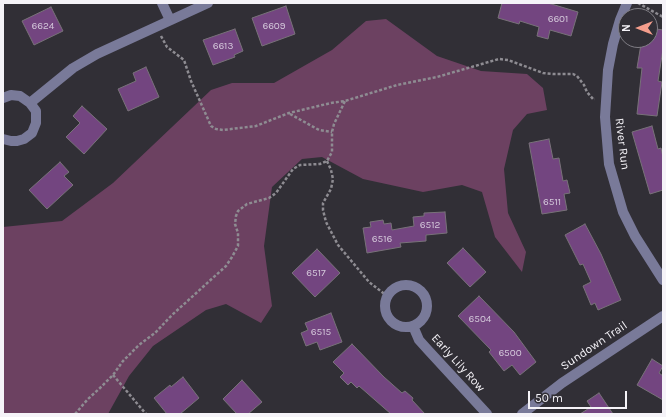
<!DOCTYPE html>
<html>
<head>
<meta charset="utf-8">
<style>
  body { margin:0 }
  #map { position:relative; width:666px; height:417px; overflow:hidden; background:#312f36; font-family:Karla,sans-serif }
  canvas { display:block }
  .frame { position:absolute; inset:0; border:4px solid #f5f3f8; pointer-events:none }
  .north { position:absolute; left:618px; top:8px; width:40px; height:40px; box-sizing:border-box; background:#312f36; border:1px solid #7f7d84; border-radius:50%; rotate:270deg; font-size:11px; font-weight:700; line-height:16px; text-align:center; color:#f5f3f8 }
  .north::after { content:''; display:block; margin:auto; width:14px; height:18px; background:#f49d8c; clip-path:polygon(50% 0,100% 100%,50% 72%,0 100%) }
  .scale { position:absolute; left:528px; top:391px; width:99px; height:18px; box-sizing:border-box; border:2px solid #f5f3f8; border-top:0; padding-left:5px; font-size:12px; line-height:14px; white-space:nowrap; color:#f5f3f8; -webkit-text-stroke:3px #312f36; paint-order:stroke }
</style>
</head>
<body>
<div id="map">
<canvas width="666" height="417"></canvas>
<div class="frame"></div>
<div class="north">N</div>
<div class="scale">50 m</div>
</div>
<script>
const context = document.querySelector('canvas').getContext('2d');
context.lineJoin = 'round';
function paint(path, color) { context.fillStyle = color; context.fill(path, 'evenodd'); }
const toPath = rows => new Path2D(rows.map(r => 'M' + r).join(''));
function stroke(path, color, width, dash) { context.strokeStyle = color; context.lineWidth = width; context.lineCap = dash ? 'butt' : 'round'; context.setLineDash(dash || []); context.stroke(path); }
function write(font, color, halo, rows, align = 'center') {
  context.font = font + ' Karla,sans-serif'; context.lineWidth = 3; context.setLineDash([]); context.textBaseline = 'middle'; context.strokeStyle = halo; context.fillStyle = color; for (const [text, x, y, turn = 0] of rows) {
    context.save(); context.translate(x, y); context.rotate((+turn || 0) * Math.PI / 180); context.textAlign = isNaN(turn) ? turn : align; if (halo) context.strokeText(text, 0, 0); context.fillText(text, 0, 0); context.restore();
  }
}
const green = toPath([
  [386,19,437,56,481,71,527,74,543,88,547,110,527,114,513,130,504,169,508,213,526,252,522,272,495,237,482,192,462,185,423,192,363,179,322,157,302,159,272,187,264,246,272,306,261,323,226,304,206,310,153,346,129,376,108,414,3,414,3,227,62,221,113,183,211,90,232,83,274,83,332,50,366,21]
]);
const building = toPath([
  [502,3,548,3,578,12,571,36,550,30,548,39,537,36,539,27,520,21,519,24,498,18,502,3],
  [286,6,295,34,262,46,252,18,286,6],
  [51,7,63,31,34,45,22,21,51,7],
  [650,28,663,30,663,49,658,81,662,82,657,116,637,114,642,68,637,68,641,44,647,45,647,40,650,40,650,28],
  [235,29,243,51,234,55,235,57,213,65,203,40,235,29],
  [146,67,159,97,128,111,118,89,136,81,133,73,146,67],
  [82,106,107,129,84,154,66,137,80,123,73,116,82,106],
  [652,126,658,149,661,148,663,157,663,190,650,194,632,132,652,126],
  [549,139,553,159,559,158,563,181,567,180,570,193,564,194,567,210,542,214,529,143,549,139],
  [60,162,69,172,64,176,73,185,47,209,29,190,60,162],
  [445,212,447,233,426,235,426,241,400,243,401,247,367,253,363,228,371,227,370,222,383,220,384,224,391,223,392,230,414,226,413,217,424,216,424,213,445,212],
  [585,224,601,254,621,300,598,310,595,303,591,305,583,286,591,282,583,264,580,265,565,235,585,224],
  [463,248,486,272,470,287,447,263,463,248],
  [317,249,340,273,315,297,292,273,317,249],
  [479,296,514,332,536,362,520,375,512,365,504,371,489,352,491,350,458,316,479,296],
  [331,313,342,342,320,350,317,342,306,346,301,333,308,330,305,323,331,313],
  [352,344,384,377,402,393,405,391,413,398,412,400,425,414,391,414,359,386,357,388,351,382,348,385,340,377,344,373,333,362,352,344],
  [652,359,663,366,659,373,663,376,663,400,637,385,652,359],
  [183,377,199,398,180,414,167,414,154,398,170,385,171,387,183,377],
  [242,380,262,402,248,414,237,414,223,399,242,380],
  [599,393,613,414,580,414,591,407,587,401,599,393]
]);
const path = toPath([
  [638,3,663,17],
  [161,36,167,47,184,60,191,81,211,126,216,129,223,130,256,126,289,113,331,103,345,101,397,85,437,77,499,59,508,60,543,73,553,74,573,74,577,76,584,85,587,92,593,99,595,99],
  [290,114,319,130,332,132],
  [327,161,331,170,333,179,331,189,323,203,323,210,326,222,338,245,369,282,387,296],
  [113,375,146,414],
  [75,414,88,399,100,388,113,375,123,361,139,345,155,333,172,315,226,266,232,257,238,246,238,233,235,224,236,216,238,211,247,204,269,198,276,193,293,169,300,165,320,164,327,161,332,152,332,132,334,124,345,101]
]);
const minor = toPath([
  [162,3,170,20],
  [627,3,620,20,613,44,608,70,605,117,609,164,623,212,635,236,663,280],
  [3,98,11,95,20,96,30,103,36,111,36,123,32,133,24,139,17,141,11,141,3,139],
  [30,103,73,68,97,54,208,3],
  '385 306a21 21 0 1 1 42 0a21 21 0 1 1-42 0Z',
  [413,326,419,340,428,350,487,414],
  [522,414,562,383,663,316]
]);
const numberNames = [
  ["6601",558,19],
  ["6624",43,26],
  ["6609",274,26],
  ["6613",223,46],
  ["6511",552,202],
  ["6512",430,225],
  ["6516",382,239],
  ["6517",316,273],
  ["6504",480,319],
  ["6515",321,332],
  ["6500",510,353]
];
const streetNames = [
  ["River Run",622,144,83],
  ["Sundown Trail",594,346,-34],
  ["Early Lily Row",458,363,48]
];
paint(green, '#6c4161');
paint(building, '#734580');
stroke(building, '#787279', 1);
stroke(path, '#8e8c92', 2.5, [3, 2]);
stroke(minor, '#797a99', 10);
write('10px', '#d4c8da', null, numberNames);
write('12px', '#f5f3f8', '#312f36', streetNames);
</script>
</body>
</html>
